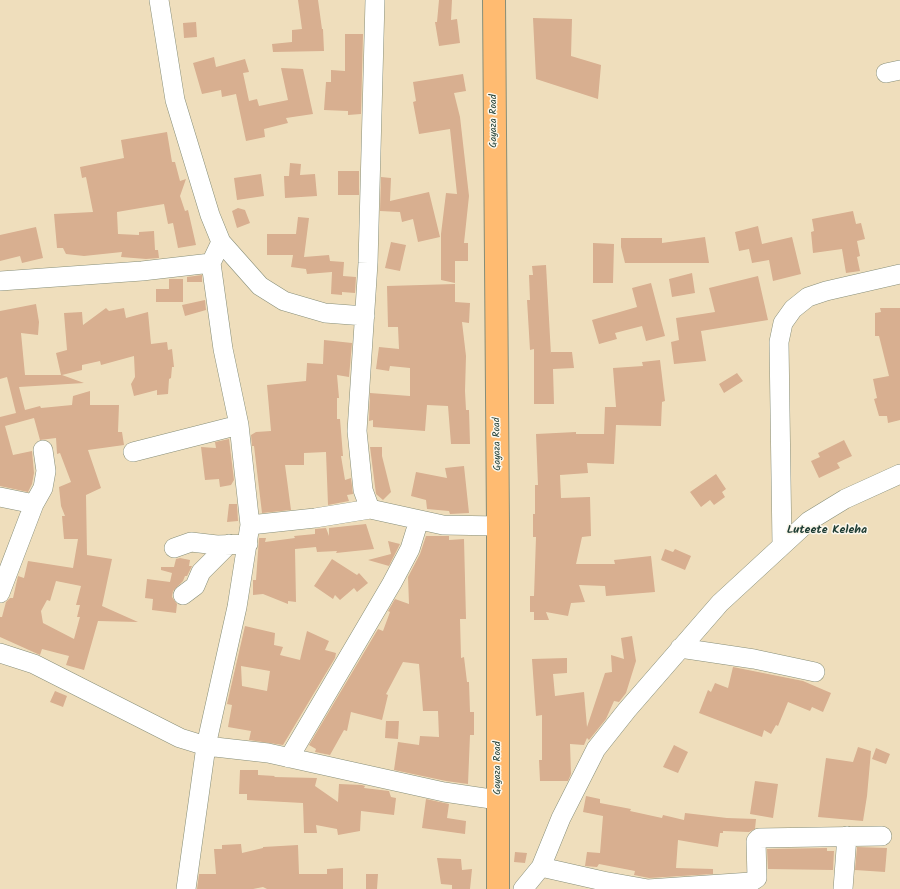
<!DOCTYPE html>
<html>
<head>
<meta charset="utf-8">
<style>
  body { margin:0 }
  canvas { display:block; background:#efdebc }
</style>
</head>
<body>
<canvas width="900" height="889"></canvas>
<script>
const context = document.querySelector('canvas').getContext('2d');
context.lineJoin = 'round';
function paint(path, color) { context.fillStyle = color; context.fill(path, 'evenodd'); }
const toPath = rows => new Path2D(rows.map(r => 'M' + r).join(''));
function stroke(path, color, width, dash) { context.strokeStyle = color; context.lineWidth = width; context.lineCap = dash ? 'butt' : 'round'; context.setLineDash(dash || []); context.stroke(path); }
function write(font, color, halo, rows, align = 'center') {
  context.font = font + ' Kalam,sans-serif'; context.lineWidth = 3; context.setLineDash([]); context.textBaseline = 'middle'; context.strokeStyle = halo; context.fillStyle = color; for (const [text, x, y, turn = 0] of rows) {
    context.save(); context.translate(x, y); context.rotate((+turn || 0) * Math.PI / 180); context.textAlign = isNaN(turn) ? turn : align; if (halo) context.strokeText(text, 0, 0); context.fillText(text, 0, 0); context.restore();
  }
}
const building = toPath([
  [298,0,318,0,322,29,323,29,324,51,273,52,272,44,292,42,292,30,302,29],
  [439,0,452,0,451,20,457,19,460,43,439,46,435,22,437,22],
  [533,18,572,19,571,56,601,65,598,99,536,79],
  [196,22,197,37,184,38,183,23],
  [345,34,363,34,361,114,348,115,348,111,324,110,326,82,331,82,331,70,345,71],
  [214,57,216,67,245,59,249,72,243,73,249,101,257,99,259,106,288,100,281,68,303,69,313,114,286,118,288,123,264,129,265,137,246,141,236,94,222,97,221,90,202,94,193,63],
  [463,74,466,91,454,93,460,117,469,196,464,243,468,243,468,261,455,261,455,283,441,280,441,234,446,193,457,194,450,129,419,134,413,102,416,101,413,82],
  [167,132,172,162,175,162,180,181,186,179,180,196,185,211,188,210,196,245,178,248,173,223,168,224,164,204,117,212,118,234,139,235,139,232,154,231,155,250,158,250,159,258,146,259,121,257,122,252,84,256,66,254,63,248,57,248,54,214,93,212,86,177,82,178,80,167,124,158,121,140],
  [290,163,301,164,300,175,315,174,317,196,285,198,284,176,289,176],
  [338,171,359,171,359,195,338,195],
  [261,174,264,196,237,200,234,178],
  [381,177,391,178,390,201,429,192,440,237,418,242,413,219,402,222,400,212,380,211],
  [238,208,245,210,250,223,237,228,232,211],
  [853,211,856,224,861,223,865,239,857,241,860,256,857,257,860,271,846,273,842,249,813,253,811,232,814,231,812,219],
  [298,217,309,218,304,257,329,255,330,261,344,262,343,276,356,277,355,293,342,292,342,295,331,294,332,272,307,274,306,269,291,267,293,255,267,255,267,234,296,234],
  [758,226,762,244,792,237,801,274,773,281,769,260,752,263,749,249,739,251,735,232],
  [36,227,43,258,22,263,20,256,0,261,0,235],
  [705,237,709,263,625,263,621,247,621,238,662,238,662,243],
  [391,242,406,245,400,271,385,268],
  [593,243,614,244,613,283,593,283],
  [546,265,551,355,551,352,572,352,574,368,553,369,554,404,534,404,534,349,530,350,527,300,530,300,529,275,533,275,532,266],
  [692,273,695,293,672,297,669,279],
  [202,275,202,282,187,282,187,277],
  [758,276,768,320,701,331,706,361,674,364,671,342,679,340,676,318,715,312,709,288],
  [169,279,183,279,183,302,156,302,156,289,169,289],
  [651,283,665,336,646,341,642,326,615,333,617,339,599,344,592,320,637,307,632,288],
  [455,284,455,302,470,303,469,323,462,322,466,356,465,391,466,410,469,410,470,444,451,444,448,406,427,405,425,431,373,427,373,420,369,421,370,393,410,396,410,368,390,366,389,371,376,369,379,347,399,349,398,327,388,327,387,286],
  [205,300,206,310,185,316,182,305],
  [36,304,39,322,38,335,21,333,25,375,61,375,56,353,67,350,64,313,82,312,83,325,106,308,109,311,124,308,126,318,148,312,151,344,167,342,168,350,172,349,174,367,172,367,171,378,169,379,168,394,157,395,157,390,134,396,131,384,135,377,134,356,101,365,100,361,82,365,82,370,62,375,84,383,19,387,25,410,40,406,41,408,72,405,73,396,90,391,90,405,119,405,118,432,122,432,124,445,88,450,101,488,86,495,87,555,112,559,102,606,138,622,98,621,84,670,66,665,69,656,42,649,40,655,0,637,0,617,2,617,6,602,10,598,13,598,18,576,24,578,28,561,73,568,78,539,64,539,62,516,65,516,61,506,59,487,71,482,60,453,57,454,56,438,40,440,34,418,5,426,13,455,32,451,34,473,32,484,28,492,0,486,0,417,16,413,7,377,0,379,0,311],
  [56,581,81,586,76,605,80,605,77,617,80,617,74,639,43,623,41,611,47,600,50,601],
  [880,308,900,308,900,420,888,423,887,416,879,416,874,399,877,398,873,379,889,376,879,336,875,336,875,313,881,312],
  [324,340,352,343,349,377,337,375,339,398,337,398,337,419,340,419,343,456,341,456,345,480,351,478,353,494,347,495,349,501,328,505,326,452,304,453,304,465,285,465,291,510,262,513,254,446,252,446,251,435,256,432,271,431,267,385,306,381,307,363,323,364],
  [660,360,665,401,662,402,661,426,616,425,614,464,587,463,588,473,560,475,561,498,590,497,591,536,582,537,576,564,615,564,614,560,651,556,655,592,606,596,605,586,579,585,585,602,571,603,568,616,546,612,549,620,534,620,534,612,530,612,530,596,534,596,536,537,533,537,533,514,535,514,535,485,538,485,536,434,576,432,576,434,604,434,605,407,616,407,613,368,643,366,642,362],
  [737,373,743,381,724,393,719,384],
  [229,439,234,480,231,485,220,487,219,479,205,480,201,447,216,448,215,442],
  [844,440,852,456,837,463,840,468,819,478,811,461,820,457,818,453],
  [370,447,382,447,382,456,391,492,383,500,376,494],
  [464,466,469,513,450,514,449,511,427,509,426,500,411,496,416,472,447,478,445,468],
  [716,474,726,489,722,492,725,497,714,505,710,500,701,507,690,492],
  [229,504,237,504,238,521,227,522],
  [366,524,374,549,336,553,337,551,317,552,316,547,295,549,296,602,288,601,288,604,263,594,253,595,253,580,256,580,259,538,266,538,265,542,295,538,294,536,315,534,315,529,326,528,329,536,329,528],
  [426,536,449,536,449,540,464,539,466,619,460,619,461,658,464,657,467,682,469,682,470,712,474,712,474,735,470,735,468,784,446,781,394,770,398,742,419,745,420,736,439,737,438,711,423,711,419,664,403,662,386,694,388,695,382,720,351,712,347,731,344,730,330,755,315,752,316,749,309,745,378,629,383,631,390,612,388,611,395,599,409,604,408,577,420,554],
  [388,541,400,544,389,566,368,560,391,554],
  [665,549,673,552,675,549,691,556,685,570,661,560],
  [180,558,190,560,189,566,192,566,187,576,185,576,183,581,173,591,172,597,177,604,176,613,152,610,153,599,145,598,147,579,170,582,172,573,161,570,161,567,174,567,176,559],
  [332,559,357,575,359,573,368,583,357,592,354,588,340,600,335,595,333,599,314,586],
  [245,626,275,633,274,645,283,647,280,655,300,660,307,631,329,641,325,650,336,653,335,658,283,745,249,740,251,731,228,727,232,705,227,704],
  [241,666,270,671,267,691,242,686],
  [632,636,636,661,626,693,619,702,614,701,606,719,589,740,587,738,584,745,570,744,571,774,568,781,540,781,539,760,542,760,542,715,536,716,532,659,567,658,567,673,553,674,555,696,584,692,587,727,605,673,612,672,611,655,624,659,621,638],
  [733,667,803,681,831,693,823,712,812,707,810,711,788,702,778,726,776,725,771,734,764,730,762,737,699,713,708,690,711,692,715,683,728,688],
  [55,691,67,696,63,707,50,702],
  [386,721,399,721,398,739,385,738],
  [674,745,688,752,678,773,663,767],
  [858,747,871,751,867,796,863,821,818,817,826,758,853,762],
  [876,748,890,754,886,764,872,759],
  [240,770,258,770,258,775,275,776,274,777,317,778,315,786,338,802,339,784,362,785,365,786,364,788,389,791,391,797,396,798,394,815,361,811,360,831,338,835,337,829,316,825,317,833,304,833,303,803,247,800,247,794,239,794],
  [755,781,778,784,773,818,750,814],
  [586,796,600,799,600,803,631,809,630,811,662,818,663,815,684,820,685,813,727,818,756,819,755,829,749,832,723,831,723,833,720,833,718,847,678,840,676,868,713,869,713,874,649,878,634,875,635,871,599,864,597,867,585,866,587,852,600,853,603,816,583,812],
  [426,799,449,804,447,818,466,821,465,834,422,828],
  [241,844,242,853,263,848,263,847,298,845,299,874,327,874,327,869,343,868,343,889,267,889,263,887,253,889,197,889,199,874,216,874,214,849,222,849,222,845],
  [857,847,887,848,885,872,855,870],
  [827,848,827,851,834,851,833,870,768,869,767,849],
  [515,852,527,853,525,863,514,862],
  [437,858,461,859,462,870,472,869,470,889,452,889,452,885,441,884],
  [366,874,378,874,377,889,366,889]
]);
const minor = toPath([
  [159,0,175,100,210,215,221,242,260,286,284,301,325,313,365,316],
  [375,0,368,263,357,431,363,490,370,509,443,525,498,526],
  [886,73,900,70],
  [0,281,142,271,211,263],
  [133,452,239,425],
  [0,497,34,504],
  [250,525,315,518,370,509],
  [782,545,779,342,783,323,793,309,808,297,826,291,900,274],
  [174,548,191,542,217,545,248,544],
  [0,593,34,504,43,488,46,471,43,450],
  [183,595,195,586,201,572,229,544],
  [680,648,754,659,815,672],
  [0,653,34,664,180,738,206,746,268,753,444,792,498,800],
  [289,758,392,583,410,549,419,520],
  [541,867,603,881,648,889,751,882,757,878,756,841,759,838,882,836],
  [186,889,206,746,237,607,250,525,239,425,223,349,211,263,221,242],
  [523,889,541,867,561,818,596,749,627,710,720,603,809,521,845,499,900,474],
  [843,889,847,836]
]);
const major = toPath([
  [494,0,498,526,498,889]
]);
const streetNames = [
  ["Gayaza Road",494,121,-90],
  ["Gayaza Road",498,444,-91],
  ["Gayaza Road",498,768,-90]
];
const quarterNames = [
  ["Luteete Keleha",827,531]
];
paint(building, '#d8af90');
stroke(minor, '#878e78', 20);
stroke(major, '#878e78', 24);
stroke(minor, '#fff', 19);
stroke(major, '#ffbb71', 22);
write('10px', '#1f3d34', '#fbf7ec', streetNames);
write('bold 12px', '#1f3d34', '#fbf7ec', quarterNames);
</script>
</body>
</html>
